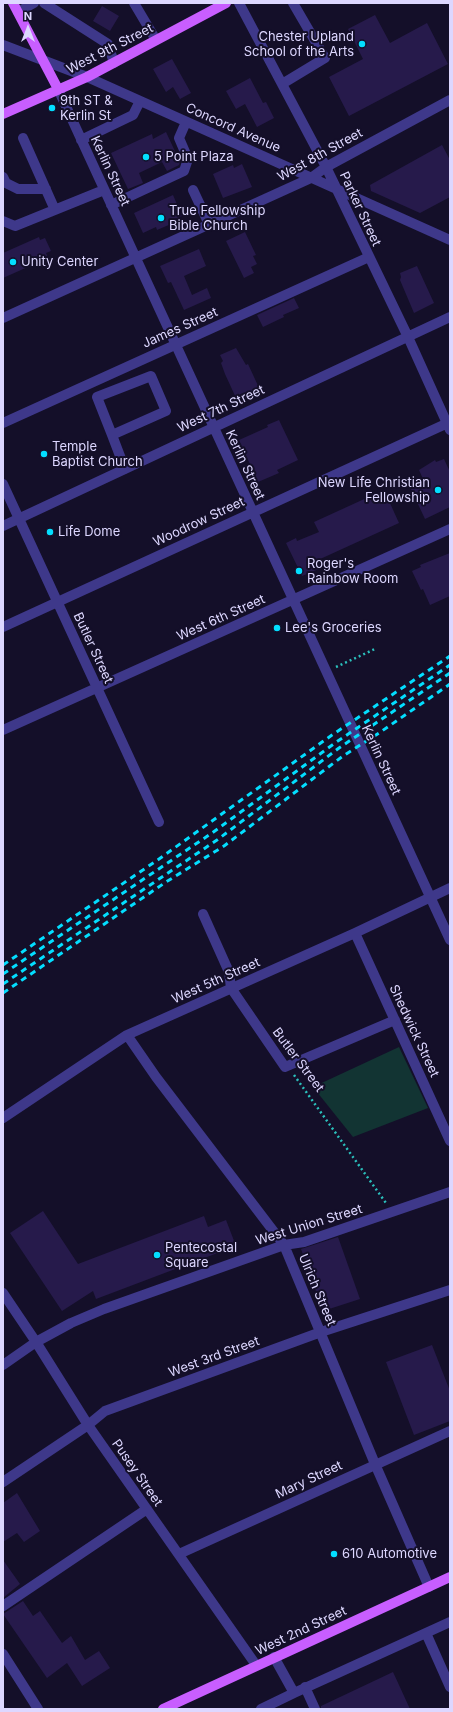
<!DOCTYPE html>
<html>
<head>
<meta charset="utf-8">
<style>
  body { margin:0 }
  #map { position:relative; width:453px; height:1712px; overflow:hidden; background:#140f29; font-family:Inter,sans-serif }
  canvas { display:block }
  .frame { position:absolute; inset:0; border:4px solid #ddd7ff; pointer-events:none }
  .north { position:absolute; left:8px; top:8px; width:40px; height:40px; -webkit-text-stroke:3px #140f29; paint-order:stroke; rotate:0deg; font-size:11px; font-weight:700; line-height:16px; text-align:center; color:#ddd7ff }
  .north::after { content:''; display:block; margin:auto; width:14px; height:18px; background:#ddd7ff; clip-path:polygon(50% 0,100% 100%,50% 72%,0 100%) }
</style>
</head>
<body>
<div id="map">
<canvas width="453" height="1712"></canvas>
<div class="frame"></div>
<div class="north">N</div>
</div>
<script>
const context = document.querySelector('canvas').getContext('2d');
context.lineJoin = 'round';
function paint(path, color) { context.fillStyle = color; context.fill(path, 'evenodd'); }
const toPath = rows => new Path2D(rows.map(r => 'M' + r).join(''));
function stroke(path, color, width, dash) { context.strokeStyle = color; context.lineWidth = width; context.lineCap = dash ? 'butt' : 'round'; context.setLineDash(dash || []); context.stroke(path); }
function write(font, color, halo, rows, align = 'center') {
  context.font = font + ' Inter,sans-serif'; context.lineWidth = 4; context.setLineDash([]); context.textBaseline = 'middle'; context.strokeStyle = halo; context.fillStyle = color; for (const [text, x, y, turn = 0] of rows) {
    context.save(); context.translate(x, y); context.rotate((+turn || 0) * Math.PI / 180); context.textAlign = isNaN(turn) ? turn : align; if (halo) context.strokeText(text, 0, 0); context.fillText(text, 0, 0); context.restore();
  }
}
const green = toPath([
  [399,1047,428,1108,353,1137,313,1087]
]);
const building = toPath([
  [102,6,119,16,110,31,93,21],
  [375,15,390,43,427,23,448,64,349,116,329,77,363,59,348,29],
  [172,59,191,93,180,99,173,87,166,92,153,69],
  [250,78,263,103,266,102,274,118,257,127,245,104,236,109,226,91],
  [166,132,180,162,179,165,167,171,162,162,139,173,143,183,128,189,111,153,152,134,153,139],
  [442,145,450,160,450,197,420,213,371,191,370,185],
  [242,164,252,187,223,198,213,174,233,165,234,168],
  [173,195,182,216,170,221,171,224,157,230,156,227,143,233,134,213],
  [245,232,256,255,253,256,257,264,251,267,254,273,244,278,226,241],
  [39,237,40,240,45,238,51,251,46,253,48,258,3,278,3,253],
  [199,249,206,266,184,276,192,295,207,288,211,298,184,310,171,282,168,283,160,266],
  [417,266,434,303,414,313,400,280,401,277,400,273],
  [294,298,299,308,283,315,284,317,263,327,257,315],
  [236,348,246,365,248,364,260,390,237,400,225,374,221,363,223,361,220,355],
  [279,420,298,460,277,470,279,473,258,482,239,440,268,427,267,425],
  [444,459,450,472,450,507,425,519,410,487,424,481,419,470,435,460,436,462],
  [384,490,399,523,318,560,321,568,302,576,286,543,296,538,297,541,319,532,314,522],
  [450,553,450,596,430,605,423,589,421,590,412,571,421,567,420,565],
  [43,1211,78,1264,204,1216,208,1227,226,1220,236,1246,96,1299,93,1291,62,1311,10,1233],
  [338,1237,360,1299,323,1311,301,1249],
  [432,1345,450,1391,450,1421,414,1435,386,1362],
  [17,1493,40,1531,24,1542,17,1533,3,1542,3,1503],
  [3,1560,20,1584,3,1598],
  [23,1601,33,1616,40,1611,62,1643,71,1636,85,1660,99,1651,110,1668,82,1686,67,1663,47,1678,3,1614],
  [393,1672,410,1709,321,1709,321,1706]
]);
const path = toPath([
  [336,667,375,649],
  [294,1075,386,1203]
]);
const minor = toPath([
  [44,3,108,44,114,63],
  [134,3,156,40],
  [239,3,326,167,408,337,450,430],
  [18,12,34,3],
  [3,45,87,77,450,240],
  [282,84,325,58,293,3],
  [58,89,450,940],
  [23,138,55,210],
  [81,140,133,115,140,101],
  [3,177,6,183,18,189,46,189],
  [193,190,209,224],
  [111,205,184,171,188,159,179,138,186,122],
  [3,221,15,226,104,190],
  [3,318,311,178,326,167,450,100],
  [3,423,369,257],
  [112,435,166,411,151,376,97,397,112,435,125,469],
  [3,484,159,822],
  [3,526,450,317],
  [3,627,450,422],
  [3,730,450,529],
  [203,914,229,972,231,988,285,1067,395,1020],
  [355,933,450,1141],
  [127,1035,156,1077,284,1245,375,1464,429,1587],
  [3,1118,127,1035,355,933,450,888],
  [3,1293,36,1342,88,1425,256,1665],
  [3,1365,36,1342,71,1323,104,1309,284,1245,304,1242,450,1192],
  [3,1482,88,1425,105,1411,321,1332,450,1290],
  [179,1554,450,1431],
  [3,1606,147,1509],
  [426,1633,450,1687],
  [3,1654,38,1709],
  [305,1687,315,1709],
  [294,1693,450,1622],
  [261,1709,294,1693,274,1657]
]);
const major = toPath([
  [13,3,58,89],
  [3,114,87,77,226,3],
  [163,1709,450,1577]
]);
const rail = toPath([
  [3,965,159,859,332,735,450,656],
  [3,974,212,833,335,743,450,665],
  [3,984,217,840,339,748,450,673],
  [3,993,166,882,224,846,343,756,379,733,450,684]
]);
const markers = [
  [362,44,4,"#03deff"],
  [52,108,4,"#03deff"],
  [146,157,4,"#03deff"],
  [161,218,4,"#03deff"],
  [13,262,4,"#03deff"],
  [44,454,4,"#03deff"],
  [438,490,4,"#03deff"],
  [50,532,4,"#03deff"],
  [299,571,4,"#03deff"],
  [277,628,4,"#03deff"],
  [157,1255,4,"#03deff"],
  [334,1554,4,"#03deff"]
];
const poiNames = [
  ["Chester Upland",354,37,"right"],
  ["School of the Arts",354,52,"right"],
  ["9th ST &",60,101],
  ["Kerlin St",60,116],
  ["5 Point Plaza",154,157],
  ["True Fellowship",169,211],
  ["Bible Church",169,226],
  ["Unity Center",21,262],
  ["Temple",52,447],
  ["Baptist Church",52,462],
  ["New Life Christian",430,483,"right"],
  ["Fellowship",430,498,"right"],
  ["Life Dome",58,532],
  ["Roger's",307,564],
  ["Rainbow Room",307,579],
  ["Lee's Groceries",285,628],
  ["Pentecostal",165,1248],
  ["Square",165,1263],
  ["610 Automotive",342,1554]
];
const streetNames = [
  ["West 9th Street",110,49,-27],
  ["Concord Avenue",233,128,24],
  ["West 8th Street",320,155,-29],
  ["Kerlin Street",110,171,65],
  ["Parker Street",360,209,65],
  ["James Street",180,328,-24],
  ["West 7th Street",221,409,-25],
  ["Kerlin Street",245,465,65],
  ["Woodrow Street",199,522,-25],
  ["West 6th Street",221,618,-24],
  ["Butler Street",93,648,65],
  ["Kerlin Street",381,760,65],
  ["West 5th Street",216,981,-24],
  ["Shedwick Street",414,1031,65],
  ["Butler Street",298,1060,53],
  ["West Union Street",309,1225,-17],
  ["Ulrich Street",317,1290,67],
  ["West 3rd Street",214,1357,-20],
  ["Pusey Street",137,1473,55],
  ["Mary Street",309,1480,-25],
  ["West 2nd Street",301,1631,-25]
];
paint(green, '#123433');
paint(building, '#261a4b');
stroke(path, '#2bc0bc', 2.5, [2, 3]);
stroke(minor, '#3e388a', 10);
stroke(major, '#c85eff', 10);
stroke(rail, '#03deff', 3, [6, 5]);
for (const [x, y, r, color] of markers) { const dot = new Path2D(); dot.arc(x, y, r, 0, 2 * Math.PI); context.fillStyle = color; context.fill(dot); stroke(dot, '#140f29', 1.5); }
write('13px', '#ddd7ff', '#140f29', poiNames, 'left');
write('13px', '#ddd7ff', '#140f29', streetNames);
</script>
</body>
</html>
